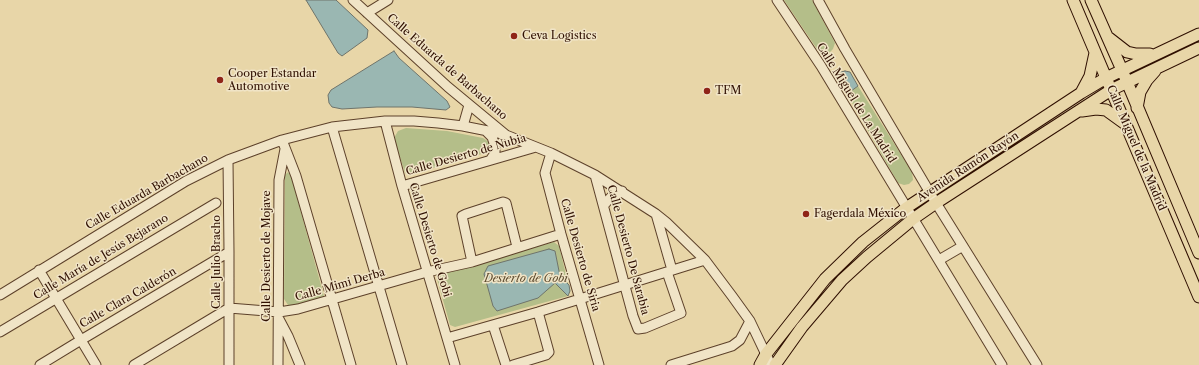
<!DOCTYPE html>
<html>
<head>
<meta charset="utf-8">
<style>
  body { margin:0 }
  canvas { display:block; background:#e8d6a8 }
</style>
</head>
<body>
<canvas width="1199" height="365"></canvas>
<script>
const context = document.querySelector('canvas').getContext('2d');
context.lineJoin = 'round';
function paint(path, color) { context.fillStyle = color; context.fill(path, 'evenodd'); }
const toPath = rows => new Path2D(rows.map(r => 'M' + r).join(''));
function stroke(path, color, width, dash) { context.strokeStyle = color; context.lineWidth = width; context.lineCap = dash ? 'butt' : 'round'; context.setLineDash(dash || []); context.stroke(path); }
function write(font, color, halo, rows, align = 'center') {
  context.font = font + ' "Libre Caslon Text",serif'; context.lineWidth = 3; context.setLineDash([]); context.textBaseline = 'middle'; context.strokeStyle = halo; context.fillStyle = color; for (const [text, x, y, turn = 0] of rows) {
    context.save(); context.translate(x, y); context.rotate((+turn || 0) * Math.PI / 180); context.textAlign = isNaN(turn) ? turn : align; if (halo) context.strokeText(text, 0, 0); context.fillText(text, 0, 0); context.restore();
  }
}
const green = toPath([
  [784,0,812,0,835,43,833,49,830,52,827,54,819,52],
  [858,86,912,172,913,180,909,184,904,185,898,183,847,94],
  [406,128,447,131,483,138,489,142,489,147,485,153,409,175,405,173,394,138,398,131],
  [288,172,291,176,324,296,292,306,288,305,284,299,285,175],
  [554,242,559,246,570,291,568,296,455,327,450,325,437,279,440,274]
]);
const water = toPath([
  [306,0,336,0,368,30,367,38,342,56,338,53,306,0],
  [394,51,399,58,447,101,450,107,446,110,412,107,377,107,342,109,332,107,329,103,328,95,331,90,394,51],
  [845,71,850,72,858,86,847,94,838,79,838,75,841,72,845,71],
  [549,249,555,251,560,276,569,285,570,291,568,296,555,283,538,298,497,311,493,306,484,274,488,266,549,249]
]);
const minor = toPath([
  [353,0,448,87,506,135,551,153,595,175,656,214,666,222,705,260,732,296,750,321,771,365],
  [777,0,821,66,1002,365],
  [818,0,845,49,936,203,1037,365],
  [367,13,388,0],
  [385,121,402,186,455,365],
  [463,126,469,105],
  [332,127,402,365],
  [486,131,492,137,495,146,495,153,491,159],
  [282,140,296,176,351,365],
  [551,153,545,173,561,234,599,365],
  [228,160,229,252,229,365],
  [595,175,633,316,638,329,645,328,681,313,667,272],
  [402,186,536,147],
  [604,205,611,197,622,191],
  [656,214,672,270],
  [939,260,963,246],
  [472,262,462,216,466,214,503,202,506,203,517,247],
  [39,270,96,365],
  [0,295,186,181,228,160,282,140,332,127,385,121,414,121,438,123,463,126,503,134],
  [279,319,288,336,300,365],
  [493,325,506,365],
  [0,332,216,203],
  [447,338,538,312,705,260],
  [40,365,81,340,229,252],
  [134,365,229,308,279,312,298,309,427,272,472,262,561,234],
  [278,365,279,180,285,149],
  [513,365,546,355,549,352,538,312],
  [671,365,732,346,740,340,750,321]
]);
const major = toPath([
  [1073,0,1199,297],
  [1091,0,1122,70,1199,253],
  [1109,38,1127,52,1136,54,1150,54],
  [1082,91,1090,76,1095,53],
  [1137,108,1140,92,1147,80,1155,71],
  [1082,111,1096,109,1106,110,1124,123],
  [760,365,766,354,825,279,863,242,906,208,1081,93,1106,78,1199,34],
  [775,365,802,327,842,280,867,257,913,219,936,203,1111,90,1199,48]
]);
const markers = [
  [514,36,4,"#8f2418"],
  [220,80,4,"#8f2418"],
  [707,91,4,"#8f2418"],
  [806,214,4,"#8f2418"]
];
const poiNames = [
  ["Ceva Logistics",522,36],
  ["Cooper Estandar",228,74],
  ["Automotive",228,87],
  ["TFM",715,91],
  ["Fagerdala México",814,214]
];
const streetNames = [
  ["Calle Eduarda de Barbachano",447,67,41],
  ["Calle Miguel de La Madrid",856,103,58],
  ["Calle Miguel de la Madrid",1136,148,67],
  ["Calle Desierto de Nubia",466,155,-16],
  ["Avenida Ramón Rayón",968,167,-33],
  ["Calle Eduarda Barbachano",147,192,-30],
  ["Calle Desierto de Gobi",430,240,73],
  ["Calle Desierto De Sarabia",628,250,75],
  ["Calle Desierto de Siria",580,255,74],
  ["Calle Desierto de Mojave",267,256,-90],
  ["Calle María de Jesús Bejarano",101,257,-31],
  ["Calle Julio Bracho",217,262,-90],
  ["Calle Mimi Derba",340,285,-16],
  ["Calle Clara Calderón",128,298,-30]
];
const parkNames = [
  ["Desierto de Gobi",526,279]
];
paint(green, '#b4be89');
paint(water, '#9ab7b2');
stroke(water, '#6f746b', 1);
stroke(minor, '#5d412a', 11);
stroke(major, '#2f0f00', 13);
stroke(minor, '#f0e4c6', 9);
stroke(major, '#e8d6a8', 11);
for (const [x, y, r, color] of markers) { const dot = new Path2D(); dot.arc(x, y, r, 0, 2 * Math.PI); context.fillStyle = color; context.fill(dot); stroke(dot, '#f0e4c6', 1.5); }
write('11px', '#2f0f00', '#f0e4c6', poiNames, 'left');
write('11px', '#2f0f00', '#f0e4c6', streetNames);
write('italic 11px', '#5e4c30', '#f0e4c6', parkNames);
</script>
</body>
</html>
